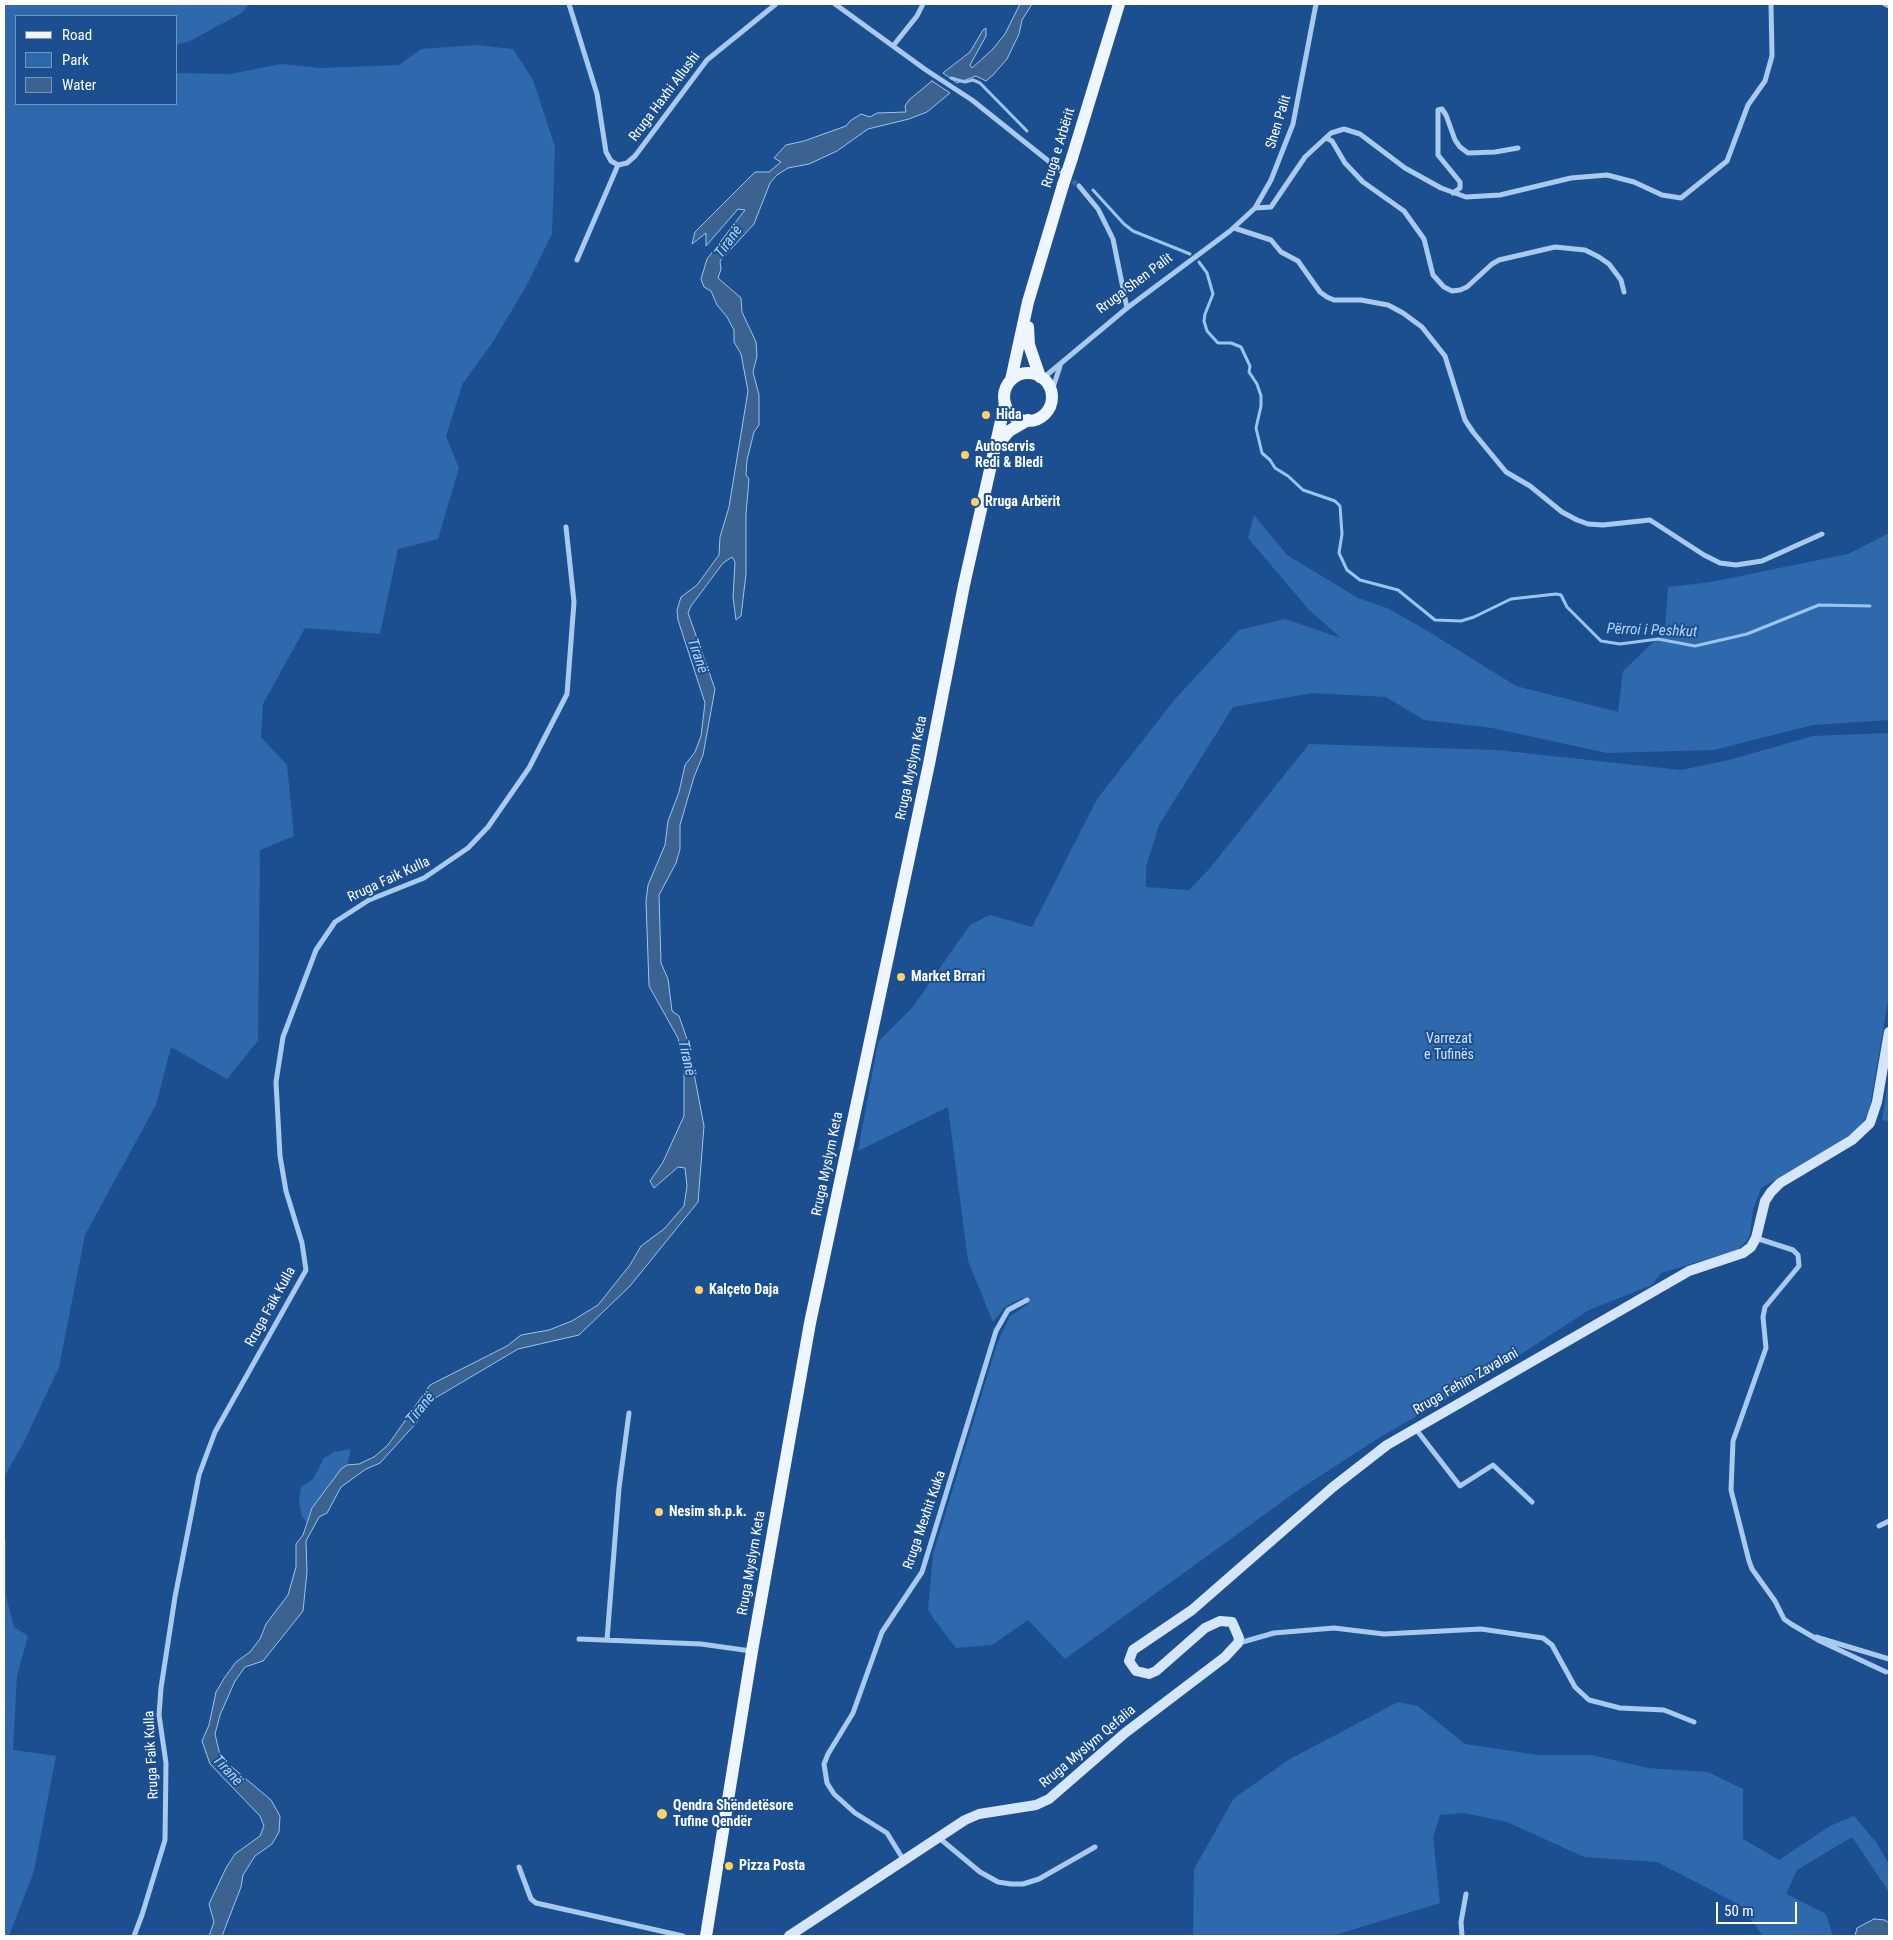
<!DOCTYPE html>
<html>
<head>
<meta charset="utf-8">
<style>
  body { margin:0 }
  #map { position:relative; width:1893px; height:1940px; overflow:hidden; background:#1b4f8f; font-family:"Roboto Condensed",sans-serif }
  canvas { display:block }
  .frame { position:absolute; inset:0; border:5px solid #fff; pointer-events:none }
  .legend { position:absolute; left:15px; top:15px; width:162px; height:90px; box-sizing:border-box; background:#1b4f8f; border:1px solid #7695bc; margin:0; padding:6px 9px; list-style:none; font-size:15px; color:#fff }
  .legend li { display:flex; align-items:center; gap:10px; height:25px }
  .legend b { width:25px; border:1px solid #7695bc }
  .scale { position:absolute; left:1716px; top:1902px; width:81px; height:22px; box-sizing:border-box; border:2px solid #fff; border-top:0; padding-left:6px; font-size:15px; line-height:18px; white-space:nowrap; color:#fff; -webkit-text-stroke:4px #1b4f8f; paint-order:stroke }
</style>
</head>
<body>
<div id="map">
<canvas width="1893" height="1940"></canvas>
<div class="frame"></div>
<ul class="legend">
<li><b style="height:6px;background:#f0f6ff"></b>Road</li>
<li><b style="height:14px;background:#2e69ad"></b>Park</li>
<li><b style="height:14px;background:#3c6290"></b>Water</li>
</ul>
<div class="scale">50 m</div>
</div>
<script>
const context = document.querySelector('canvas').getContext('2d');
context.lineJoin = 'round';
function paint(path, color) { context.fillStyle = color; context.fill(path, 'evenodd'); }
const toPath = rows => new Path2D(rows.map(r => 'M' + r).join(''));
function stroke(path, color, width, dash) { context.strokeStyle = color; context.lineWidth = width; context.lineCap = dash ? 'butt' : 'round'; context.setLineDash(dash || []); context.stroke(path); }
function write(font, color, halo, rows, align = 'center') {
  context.font = font + ' "Roboto Condensed",sans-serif'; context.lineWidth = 4; context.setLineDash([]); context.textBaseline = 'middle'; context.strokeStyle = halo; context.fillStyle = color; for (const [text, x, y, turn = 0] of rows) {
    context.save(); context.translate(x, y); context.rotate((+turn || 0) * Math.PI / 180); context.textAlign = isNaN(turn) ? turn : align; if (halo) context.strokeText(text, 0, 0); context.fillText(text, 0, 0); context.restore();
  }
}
const green = toPath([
  [4,4,250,4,240,14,190,41,176,45,176,16,16,16,16,104,176,104,176,73,230,74,281,64,320,68,399,65,421,49,476,45,513,49,533,80,555,147,552,234,527,285,493,342,463,383,446,436,459,468,438,539,398,549,380,634,305,628,263,704,261,737,287,765,294,836,260,850,258,1041,227,1079,171,1047,156,1105,85,1235,59,1367,24,1442,4,1477],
  [1254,515,1287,555,1358,598,1387,608,1426,630,1516,686,1618,712,1623,671,1665,631,1668,587,1711,582,1848,554,1889,533,1889,720,1813,725,1714,750,1607,753,1492,728,1424,720,1386,697,1312,693,1233,707,1159,825,1146,867,1146,887,1189,890,1210,868,1309,744,1497,750,1681,770,1729,760,1813,736,1889,733,1889,995,1869,1112,1856,1133,1761,1188,1753,1209,1750,1234,1747,1241,1737,1250,1661,1273,1652,1285,1589,1310,1495,1371,1377,1439,1297,1491,1065,1659,1028,1620,992,1645,956,1648,933,1618,928,1609,933,1554,997,1344,1010,1316,1028,1304,1025,1297,1014,1302,1005,1307,993,1322,968,1261,948,1107,858,1151,878,1042,912,1008,970,925,990,915,1032,927,1097,799,1175,699,1239,630,1285,619,1341,638,1309,610,1248,538],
  [1889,1077,1889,1121,1882,1120],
  [351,1449,347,1465,341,1469,312,1508,307,1522,302,1517,299,1502,301,1487,313,1479,324,1458,334,1452],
  [4,1538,6,1540,6,1596,14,1627,28,1636,17,1676,13,1750,56,1756,34,1871,9,1936,4,1936],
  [1398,1702,1418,1706,1465,1744,1538,1755,1592,1755,1648,1768,1708,1772,1743,1789,1743,1839,1779,1860,1830,1826,1854,1816,1876,1842,1889,1864,1889,1892,1852,1837,1797,1870,1786,1894,1826,1914,1833,1936,1763,1936,1740,1905,1657,1862,1584,1857,1507,1822,1464,1813,1440,1815,1433,1837,1440,1903,1332,1936,1193,1936,1194,1869,1234,1798,1290,1759]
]);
const water = toPath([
  [1020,4,1032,4,1022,20,1019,34,1007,59,993,75,986,81,976,76,957,83,943,73,970,52,983,30,986,28,986,36,970,65,972,68,993,49,1005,34,1020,4],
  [932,81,950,93,927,112,909,119,868,129,837,151,809,164,788,168,777,175,770,183,754,224,720,261,721,269,718,278,741,298,742,312,756,342,757,356,753,372,759,395,759,425,754,432,747,460,746,475,749,479,746,514,746,574,741,616,736,620,733,597,735,562,732,557,723,563,691,606,688,613,715,689,703,755,694,777,680,825,680,849,676,863,659,895,661,963,668,979,672,1011,679,1016,688,1042,704,1126,698,1202,630,1286,579,1335,518,1349,437,1397,425,1406,418,1421,380,1463,366,1469,341,1487,327,1513,319,1517,306,1541,307,1572,303,1611,263,1661,245,1667,235,1681,220,1715,215,1734,222,1764,232,1767,271,1800,280,1816,279,1832,272,1844,255,1856,243,1875,241,1887,222,1936,209,1936,214,1922,209,1904,226,1868,235,1854,260,1836,264,1826,260,1816,210,1764,202,1741,209,1725,216,1692,225,1677,236,1662,250,1652,260,1639,266,1624,288,1595,296,1567,296,1544,303,1535,312,1508,341,1469,347,1465,359,1464,374,1457,388,1445,430,1385,507,1346,521,1335,549,1330,572,1321,598,1305,630,1265,641,1246,664,1229,684,1206,687,1186,685,1168,678,1167,654,1188,650,1181,663,1162,684,1116,684,1069,678,1038,649,986,646,901,648,885,665,845,668,821,679,792,685,765,695,752,701,736,705,703,678,620,677,610,681,597,697,585,719,555,720,537,729,507,748,391,741,354,734,342,734,330,727,317,717,305,711,291,704,287,701,279,707,259,745,210,738,209,706,246,706,233,692,244,695,232,755,172,769,172,781,162,774,158,786,145,804,141,846,126,850,121,861,114,870,117,877,113,906,112,905,106,909,100,932,81],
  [1874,1919,1885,1920,1889,1923,1889,1936,1855,1936,1857,1928,1874,1919]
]);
const stream = toPath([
  [951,78,965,82,973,80,980,83,1027,131],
  [1093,190,1124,224,1133,231,1190,254],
  [1199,262,1207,273,1213,294,1205,314,1204,321,1207,331,1218,343,1231,343,1241,347,1250,366,1249,372,1257,384,1261,396,1261,406,1256,428,1262,453,1270,460,1275,468,1288,476,1303,490,1335,501,1340,506,1342,534,1339,553,1347,570,1360,580,1398,590,1435,620,1461,621,1474,617,1511,599,1556,594,1561,595,1567,607,1601,641,1620,644,1658,639,1695,646,1747,634,1819,605,1870,606]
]);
const streetTunnel = toPath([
  [1067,176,1079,186]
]);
const street = toPath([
  [569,4,597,94,606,152,611,161,618,165,627,163,635,156,707,60,776,4],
  [835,4,926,70,972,100,1061,171],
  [1885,4,1889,6],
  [893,46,917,16,923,4],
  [1326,138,1332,141,1345,163,1363,182,1404,211,1424,239,1433,275,1444,287,1452,291,1460,290,1467,287,1492,264,1499,260,1555,247,1585,250,1599,257,1609,264,1621,280,1624,292],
  [1079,186,1098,209,1113,239,1127,308],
  [1453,193,1460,188,1460,182,1438,155,1438,110,1442,109,1446,115,1455,140,1460,147,1468,153,1495,152,1518,148],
  [1255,208,1271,207,1305,157,1331,133,1344,129,1360,134,1405,168,1441,188,1466,197,1500,195,1571,178,1607,175,1634,182,1662,195,1681,198,1727,161,1748,105,1765,81,1772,56,1771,4],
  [1234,228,1271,240,1281,252,1298,261,1320,292,1327,297,1334,300,1361,300,1388,305,1403,313,1422,327,1445,356,1465,420,1473,432,1506,472,1530,486,1562,512,1577,520,1588,524,1603,525,1650,520,1704,555,1720,563,1736,565,1762,561,1822,534],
  [577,260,618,165],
  [1042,379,1127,308,1230,231,1255,208,1271,180,1293,124,1316,4],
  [1051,394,1060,366],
  [1756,1238,1793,1250,1798,1255,1799,1266,1765,1307,1763,1317,1766,1348,1733,1441,1731,1490,1749,1561,1752,1569,1775,1601,1784,1619,1791,1624,1820,1641,1886,1672],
  [1415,1428,1460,1486,1493,1465,1532,1502],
  [1879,1526,1889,1521],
  [1816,1637,1889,1659],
  [579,1639,701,1644,751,1651],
  [607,1640,619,1488,629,1413],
  [1239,1643,1274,1633,1334,1628,1384,1634,1481,1629,1543,1638,1552,1645,1575,1687,1589,1700,1620,1708,1664,1710,1694,1722],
  [938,1837,980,1872,998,1882,1011,1884,1023,1884,1039,1879,1095,1847],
  [903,1859,887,1833,855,1813,834,1794,827,1783,824,1764,828,1754,853,1713,882,1632,922,1572,996,1331,1008,1310,1027,1300],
  [519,1867,531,1899,536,1903,683,1936],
  [134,1936,142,1915,165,1840,166,1763,159,1715,161,1688,175,1597,199,1475,215,1432,306,1270,302,1243,286,1191,280,1156,276,1082,283,1037,316,950,335,922,369,900,424,878,468,848,488,827,529,768,567,694,574,602,566,527],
  [1462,1936,1461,1922,1466,1894]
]);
const secondary = toPath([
  [789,1936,965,1820,979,1814,1036,1805,1049,1799,1125,1733,1225,1657,1238,1643,1239,1638,1232,1622,1220,1621,1205,1628,1156,1671,1149,1674,1136,1671,1129,1661,1133,1650,1192,1610,1333,1487,1387,1445,1689,1271,1743,1253,1751,1247,1756,1238,1765,1201,1771,1192,1780,1183,1852,1140,1870,1123,1877,1102,1889,1032]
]);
const primary = toPath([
  [1072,158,1119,4],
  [1028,327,1029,345,1040,377],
  '1004 397a24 24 0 1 1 48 0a24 24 0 1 1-48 0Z',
  [1011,380,1028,302,1063,185],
  [998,444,1009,431,1028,420],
  [706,1936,752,1651,810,1323,929,764,964,585,1005,403]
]);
const primaryBridge = toPath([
  [1063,185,1072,158]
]);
const markers = [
  [986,415,5,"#ffd166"],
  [965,455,5,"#ffd166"],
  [975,502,5,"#ffd166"],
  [901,977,5,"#ffd166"],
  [699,1290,5,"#ffd166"],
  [659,1512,5,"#ffd166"],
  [662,1814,6,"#ffd166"],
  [729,1866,5,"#ffd166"]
];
const streetNames = [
  ["Rruga Haxhi Allushi",665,97,-53],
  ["Shen Palit",1279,122,-73],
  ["Rruga e Arbërit",1059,148,-73],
  ["Rruga Shen Palit",1135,284,-37],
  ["Rruga Myslym Keta",912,768,-78],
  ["Rruga Faik Kulla",389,880,-25],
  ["Rruga Myslym Keta",828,1164,-78],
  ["Rruga Faik Kulla",271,1307,-61],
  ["Rruga Fehim Zavalani",1466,1382,-30],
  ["Rruga Mexhit Kuka",925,1520,-71],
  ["Rruga Myslym Keta",752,1563,-80],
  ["Rruga Myslym Qefalia",1088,1747,-40],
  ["Rruga Faik Kulla",152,1755,-93]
];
const poiNames = [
  ["Hida",996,415],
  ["Autoservis",975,447],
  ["Redi & Bledi",975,463],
  ["Rruga Arbërit",985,502],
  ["Market Brrari",911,977],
  ["Kalçeto Daja",709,1290],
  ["Nesim sh.p.k.",669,1512],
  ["Qendra Shëndetësore",673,1806],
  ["Tufine Qendër",673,1822],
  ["Pizza Posta",739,1866]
];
const parkNames = [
  ["Varrezat",1449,1039],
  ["e Tufinës",1449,1055]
];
const waterNames = [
  ["Tiranë",729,242,-54],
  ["Përroi i Peshkut",1652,631,2],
  ["Tiranë",697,656,71],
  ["Tiranë",686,1058,78],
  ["Tiranë",421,1409,-51],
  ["Tiranë",227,1771,47]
];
paint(green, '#2e69ad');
paint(water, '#3c6290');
stroke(water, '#9cc4f0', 1);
stroke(stream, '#9cc4f0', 3);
stroke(streetTunnel, '#3d69a0', 5, [5, 2.5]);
stroke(street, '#a9c9ee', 5);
stroke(secondary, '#d6e6fa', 10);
stroke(primary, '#f0f6ff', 12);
stroke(primaryBridge, '#f0f6ff', 12);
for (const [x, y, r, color] of markers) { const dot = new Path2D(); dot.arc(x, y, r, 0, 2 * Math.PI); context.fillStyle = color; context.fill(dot); stroke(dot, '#1b4f8f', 2); }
write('14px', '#fff', '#1b4f8f', streetNames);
write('bold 14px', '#fff', '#1b4f8f', poiNames, 'left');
write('14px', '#cfe3fa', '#1b4f8f', parkNames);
write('italic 15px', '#b5d3f5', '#1b4f8f', waterNames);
</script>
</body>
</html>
